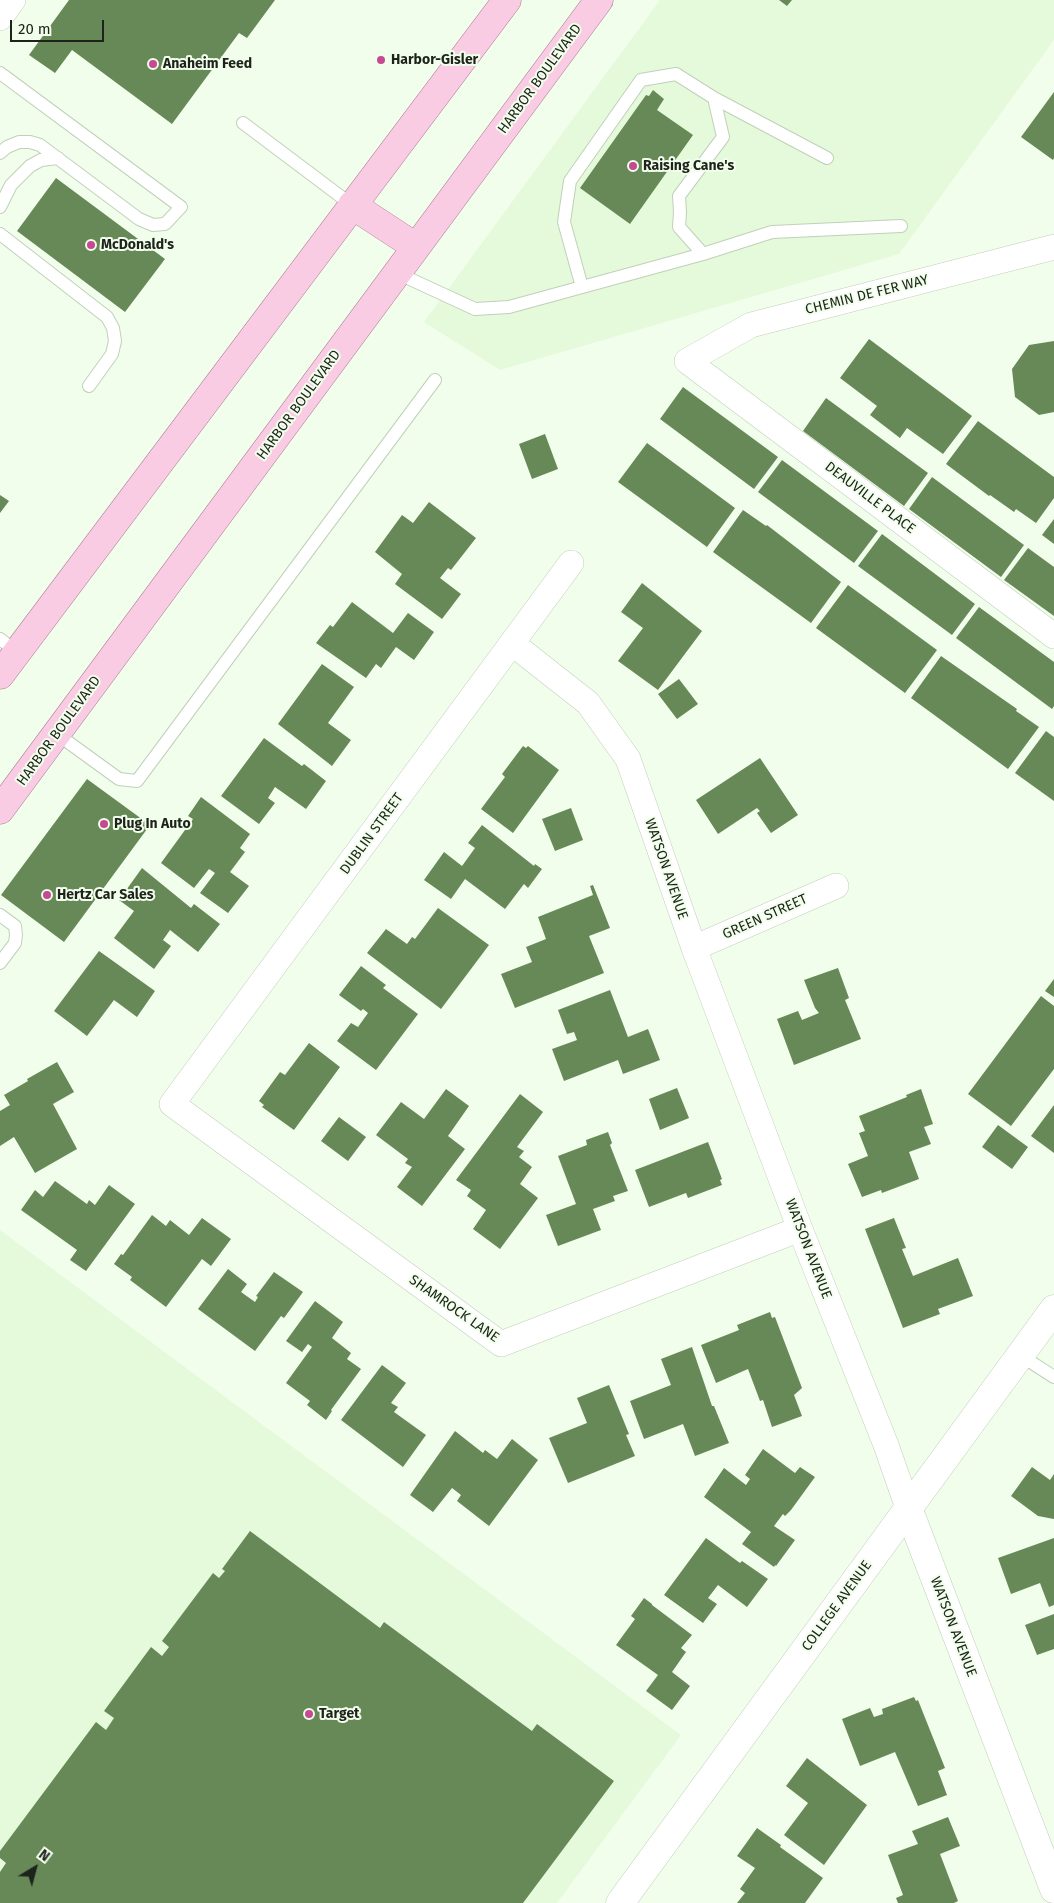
<!DOCTYPE html>
<html>
<head>
<meta charset="utf-8">
<style>
  body { margin:0 }
  #map { position:relative; width:1054px; height:1903px; overflow:hidden; background:#f1feeb; font-family:"Fira Sans",sans-serif }
  canvas { display:block }
  .north { position:absolute; left:10px; top:1843px; width:50px; height:50px; -webkit-text-stroke:4px #f1feeb; paint-order:stroke; rotate:37deg; font-size:14px; font-weight:700; line-height:20px; text-align:center; color:#1d231a }
  .north::after { content:''; display:block; margin:auto; width:18px; height:22px; background:#1d231a; clip-path:polygon(50% 0,100% 100%,50% 72%,0 100%) }
  .scale { position:absolute; left:10px; top:20px; width:94px; height:22px; box-sizing:border-box; border:2px solid #1d231a; border-top:0; padding-left:6px; font-size:15px; line-height:18px; white-space:nowrap; color:#1d231a; -webkit-text-stroke:4px #f1feeb; paint-order:stroke }
</style>
</head>
<body>
<div id="map">
<canvas width="1054" height="1903"></canvas>
<div class="north">N</div>
<div class="scale">20 m</div>
</div>
<script>
const context = document.querySelector('canvas').getContext('2d');
context.lineJoin = 'round';
function paint(path, color) { context.fillStyle = color; context.fill(path, 'evenodd'); }
const toPath = rows => new Path2D(rows.map(r => 'M' + r).join(''));
function stroke(path, color, width, dash) { context.strokeStyle = color; context.lineWidth = width; context.lineCap = dash ? 'butt' : 'round'; context.setLineDash(dash || []); context.stroke(path); }
function write(font, color, halo, rows, align = 'center') {
  context.font = font + ' "Fira Sans",sans-serif'; context.lineWidth = 4; context.setLineDash([]); context.textBaseline = 'middle'; context.strokeStyle = halo; context.fillStyle = color; for (const [text, x, y, turn = 0] of rows) {
    context.save(); context.translate(x, y); context.rotate((+turn || 0) * Math.PI / 180); context.textAlign = isNaN(turn) ? turn : align; if (halo) context.strokeText(text, 0, 0); context.fillText(text, 0, 0); context.restore();
  }
}
const built = toPath([
  [660,0,1054,0,1054,40,899,254,500,370,424,322],
  [0,1230,681,1735,557,1903,0,1903]
]);
const building = toPath([
  [69,0,275,0,247,38,239,33,172,124,72,50,55,73,29,55],
  [779,0,792,0,787,6],
  [653,90,664,99,657,110,693,135,630,224,580,188,646,95,649,96],
  [1054,92,1054,158,1053,160,1021,137],
  [56,178,165,259,125,312,17,231],
  [869,339,972,416,943,454,907,428,900,438,870,415,877,406,840,378],
  [1054,341,1054,412,1039,415,1015,397,1012,369,1029,345],
  [683,387,778,457,754,489,660,419],
  [826,398,928,473,904,506,803,431],
  [978,421,1054,477,1054,498,1036,523,1016,509,1014,512,990,495,989,496,946,464],
  [545,434,558,469,532,479,519,444],
  [647,443,735,508,707,547,618,482],
  [782,460,878,531,854,563,758,492],
  [932,477,1024,545,1001,577,909,509],
  [0,495,9,501,0,513],
  [429,502,476,538,451,570,448,568,440,578,461,594,442,619,395,584,402,574,375,552,402,515,413,523],
  [743,510,766,526,767,525,841,582,811,623,713,552],
  [1054,519,1054,544,1042,535],
  [882,534,975,604,952,635,858,566],
  [1028,548,1054,567,1054,616,1004,580],
  [642,583,702,631,658,690,618,661,643,628,621,612],
  [848,585,937,650,905,693,816,628],
  [352,602,393,633,408,613,434,632,414,660,396,647,381,668,376,664,366,678,316,643,330,625,333,627],
  [979,607,1054,662,1054,706,1052,709,956,638],
  [941,656,1017,709,1016,711,1039,727,1008,769,911,698],
  [322,664,354,687,328,723,351,740,332,766,278,724],
  [679,679,698,704,677,719,658,694],
  [1046,731,1054,737,1054,801,1015,773],
  [264,738,302,766,304,764,326,781,306,809,275,787,268,798,275,803,259,824,221,796],
  [523,746,526,748,528,746,559,770,513,833,481,809,505,777,502,774],
  [760,758,798,815,771,833,757,813,760,811,757,808,718,834,696,800],
  [87,779,150,825,64,942,1,895],
  [201,797,250,834,240,848,245,852,230,872,249,886,228,913,200,893,215,873,209,869,194,888,161,863,193,819,188,816],
  [571,808,583,840,555,851,542,819],
  [482,825,534,866,535,864,542,869,528,888,524,884,505,909,465,879,451,899,424,880,444,852,462,866,475,848,468,843],
  [142,868,191,908,194,904,220,924,198,952,170,930,163,940,171,946,154,969,114,938,134,911,119,900],
  [593,885,610,928,589,936,604,973,515,1008,501,974,532,962,526,947,546,939,538,917,593,895,590,886],
  [438,908,489,945,441,1009,367,953,386,929,407,944,412,937,415,939],
  [99,951,155,991,137,1017,114,1000,87,1036,54,1011],
  [361,966,386,985,383,988,418,1014,376,1070,337,1041,351,1023,358,1027,368,1013,363,1009,361,1011,339,995],
  [838,968,849,998,845,1000,861,1039,794,1065,777,1019,798,1011,802,1020,819,1013,815,1008,804,980],
  [1054,979,1054,997,1045,991],
  [610,990,628,1037,648,1029,660,1060,623,1074,618,1060,564,1081,552,1049,577,1040,574,1032,567,1034,558,1010],
  [1041,996,1054,1006,1054,1069,1011,1126,968,1094],
  [309,1043,340,1067,294,1130,262,1107,264,1105,259,1101,280,1072,285,1075],
  [57,1062,74,1092,53,1104,77,1149,35,1173,14,1137,0,1146,0,1111,10,1105,4,1095,28,1081,27,1079],
  [677,1088,689,1118,660,1130,649,1099],
  [446,1089,469,1106,448,1136,465,1149,422,1206,397,1187,412,1167,405,1163,408,1159,376,1135,401,1102,424,1119],
  [921,1089,933,1124,924,1127,931,1144,909,1152,919,1179,882,1193,881,1190,862,1197,848,1164,868,1156,859,1133,865,1131,859,1116,907,1097,906,1095],
  [520,1094,543,1112,517,1147,524,1151,519,1157,532,1167,520,1184,538,1198,500,1249,473,1229,486,1210,467,1196,471,1190,456,1180],
  [1054,1105,1054,1153,1031,1136],
  [339,1117,366,1137,348,1161,321,1141],
  [998,1125,1028,1147,1012,1169,982,1147],
  [608,1132,612,1143,610,1145,628,1191,613,1196,615,1201,593,1209,601,1230,558,1246,546,1215,576,1204,558,1156,587,1145,586,1140],
  [708,1142,722,1179,720,1180,722,1185,688,1198,686,1193,649,1207,635,1170],
  [55,1181,87,1204,89,1200,95,1205,109,1185,135,1204,86,1271,70,1260,77,1250,21,1210,35,1190,43,1197],
  [152,1215,166,1226,170,1220,189,1235,202,1218,231,1239,211,1266,202,1259,166,1307,130,1280,132,1277,114,1264,121,1254,123,1255],
  [894,1218,906,1248,902,1249,913,1276,958,1258,973,1296,938,1309,940,1314,903,1328,865,1229],
  [228,1269,247,1284,241,1292,255,1302,258,1297,256,1296,274,1272,303,1292,284,1318,281,1316,255,1351,198,1309],
  [315,1301,343,1322,332,1338,351,1353,347,1359,361,1369,331,1410,332,1411,326,1420,307,1405,310,1401,286,1383,312,1347,308,1344,302,1352,286,1341],
  [770,1312,772,1318,775,1317,802,1388,794,1395,802,1416,772,1427,763,1400,760,1401,748,1369,716,1383,701,1345,739,1330,737,1325],
  [692,1347,712,1406,714,1406,729,1443,695,1456,683,1424,644,1439,630,1401,671,1385,661,1359],
  [382,1365,406,1383,391,1403,398,1407,394,1412,426,1435,403,1467,341,1420],
  [609,1385,629,1434,626,1435,635,1456,568,1483,549,1438,587,1423,577,1398],
  [455,1431,483,1453,485,1450,497,1459,512,1439,538,1460,489,1526,457,1501,461,1495,452,1488,433,1512,410,1495],
  [763,1449,795,1473,800,1467,815,1477,791,1510,785,1516,783,1514,774,1526,795,1540,776,1566,775,1565,774,1567,742,1544,751,1532,704,1497,724,1468,746,1485,750,1479,745,1475],
  [1032,1467,1050,1480,1054,1474,1054,1519,1038,1516,1011,1496],
  [250,1531,380,1628,384,1622,532,1731,537,1724,614,1781,523,1903,0,1903,0,1872,6,1863,0,1858,0,1851,96,1722,106,1730,114,1718,104,1711,151,1647,162,1656,169,1647,162,1641,213,1573,219,1578,225,1571,222,1569],
  [706,1538,740,1563,742,1561,768,1579,747,1607,718,1585,708,1598,717,1604,703,1623,664,1595],
  [1054,1538,1054,1605,1049,1607,1040,1583,1011,1594,998,1558],
  [644,1598,652,1604,652,1605,692,1635,681,1648,686,1652,672,1672,690,1686,672,1710,646,1691,658,1675,616,1645,635,1619,631,1616],
  [1054,1614,1054,1649,1037,1655,1025,1625],
  [914,1697,916,1701,918,1700,945,1768,938,1771,947,1795,918,1806,895,1752,860,1766,842,1719,870,1708,874,1717,883,1714,882,1709],
  [807,1758,867,1805,824,1865,784,1835,808,1803,786,1786],
  [948,1817,960,1846,940,1854,958,1901,954,1903,898,1903,896,1898,903,1895,888,1855,918,1844,912,1831],
  [757,1828,781,1845,780,1847,823,1878,805,1903,737,1903,745,1893,740,1889,755,1868,737,1856]
]);
const service = toPath([
  [0,73,181,207,165,224,153,225,139,219,40,145,30,142,19,142,7,147,0,153],
  [714,98,827,158],
  [243,123,352,205],
  [0,207,11,185,30,166,41,160,58,158],
  [0,234,107,317,113,328,115,341,112,354,89,386],
  [397,273,475,309,509,307,703,254,772,232,901,226],
  [582,287,564,222,570,181,641,80,676,74,714,98,723,137,679,196,680,212,679,227,703,254],
  [0,639,17,652],
  [57,734,119,779,137,781,435,380],
  [0,915,15,926,16,935,15,943,0,963],
  [1020,1355,1054,1377]
]);
const minor = toPath([
  [0,18,13,0],
  [1054,247,751,325,687,361,1054,636],
  [571,563,172,1104,501,1344,800,1229],
  [513,644,588,703,628,759,694,948,800,1229,886,1445,908,1508],
  [694,948,836,886]
]);
const tertiary = toPath([
  [908,1508,1054,1889],
  [620,1903,1054,1309]
]);
const primary = toPath([
  [352,205,416,247],
  [0,675,507,0],
  [0,810,599,0]
]);
const markers = [
  [381,60,5,"#c74893"],
  [153,64,5,"#c74893"],
  [633,166,5,"#c74893"],
  [91,245,5,"#c74893"],
  [104,824,5,"#c74893"],
  [47,895,5,"#c74893"],
  [309,1714,5,"#c74893"]
];
const poiNames = [
  ["Harbor-Gisler",391,60],
  ["Anaheim Feed",163,64],
  ["Raising Cane's",643,166],
  ["McDonald's",101,245],
  ["Plug In Auto",114,824],
  ["Hertz Car Sales",57,895],
  ["Target",319,1714]
];
const streetNames = [
  ["HARBOR BOULEVARD",540,79,-54],
  ["CHEMIN DE FER WAY",867,295,-14],
  ["HARBOR BOULEVARD",299,405,-54],
  ["DEAUVILLE PLACE",870,498,37],
  ["HARBOR BOULEVARD",59,731,-54],
  ["DUBLIN STREET",372,834,-54],
  ["WATSON AVENUE",666,869,71],
  ["GREEN STREET",765,917,-24],
  ["WATSON AVENUE",808,1249,69],
  ["SHAMROCK LANE",454,1309,35],
  ["COLLEGE AVENUE",837,1606,-54],
  ["WATSON AVENUE",953,1627,69]
];
paint(built, '#e4fadb');
paint(building, '#678957');
stroke(service, '#c0d0b9', 14);
stroke(minor, '#c0d0b9', 26);
stroke(tertiary, '#c0d0b9', 29);
stroke(primary, '#ab7b92', 29);
stroke(service, '#fff', 12);
stroke(minor, '#fff', 25);
stroke(tertiary, '#fff', 28);
stroke(primary, '#facce4', 28);
for (const [x, y, r, color] of markers) { const dot = new Path2D(); dot.arc(x, y, r, 0, 2 * Math.PI); context.fillStyle = color; context.fill(dot); stroke(dot, '#f1feeb', 2); }
write('bold 14px', '#1d231a', '#f1feeb', poiNames, 'left');
write('14px', '#1d231a', '#f1feeb', streetNames);
</script>
</body>
</html>
